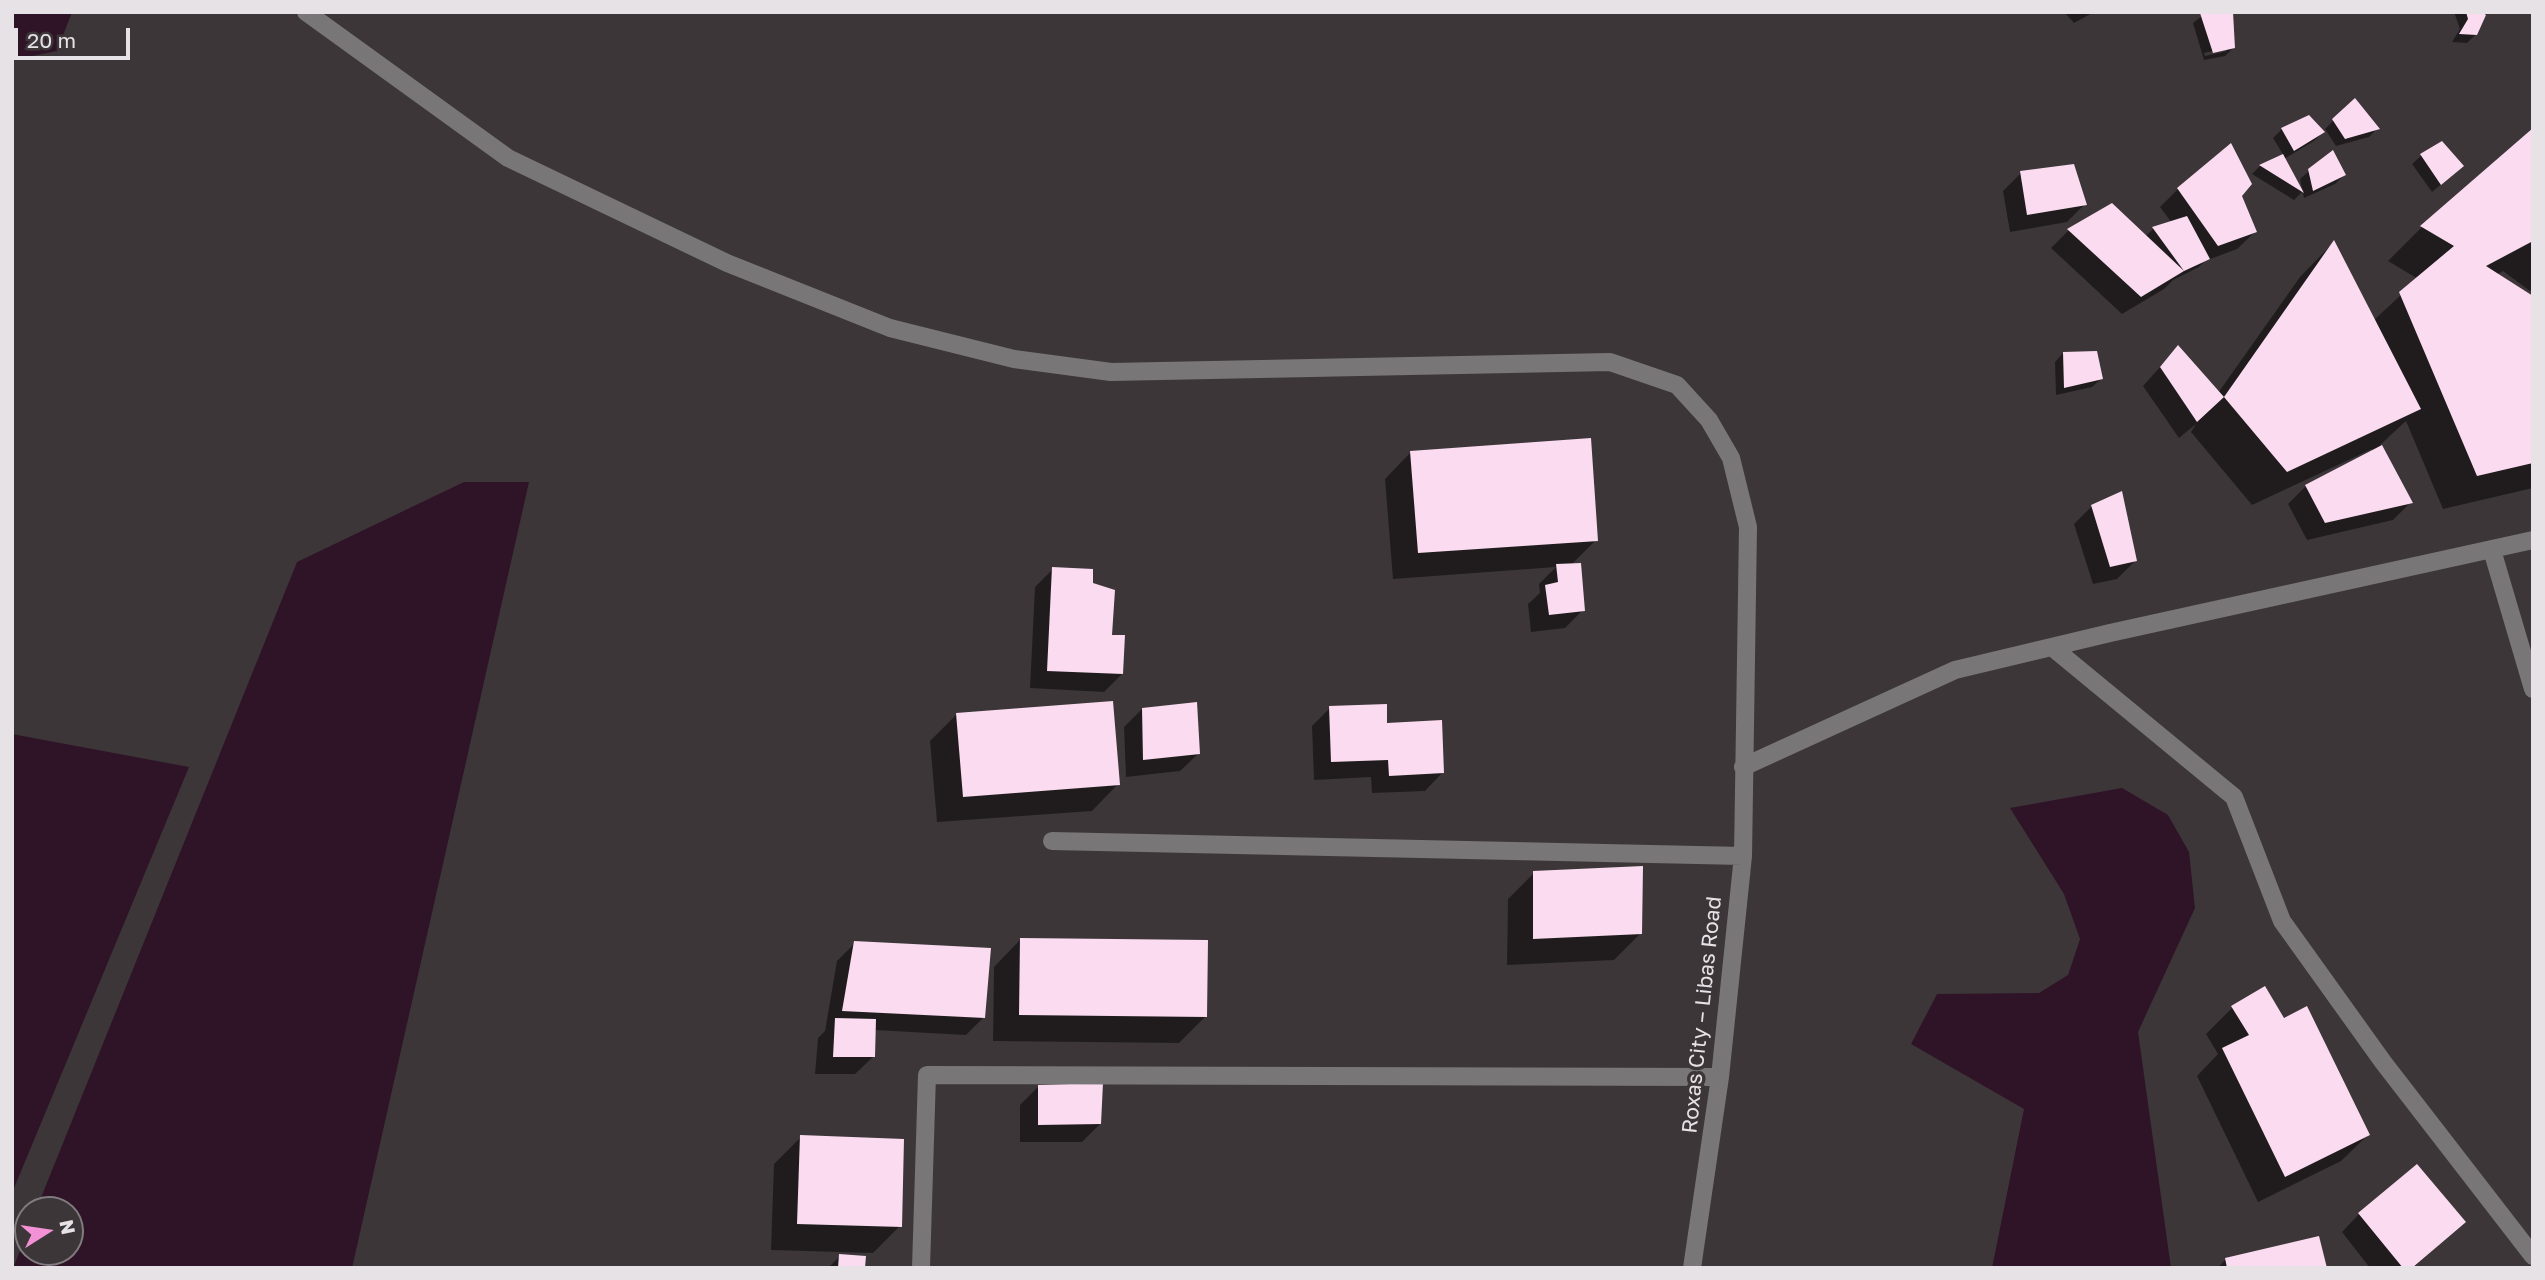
<!DOCTYPE html>
<html>
<head>
<meta charset="utf-8">
<style>
  body { margin:0 }
  #map { position:relative; width:2545px; height:1280px; overflow:hidden; background:#3c3639; font-family:"Golos Text",sans-serif }
  canvas { display:block }
  .frame { position:absolute; inset:0; border:14px solid #e6e2e5; pointer-events:none }
  .north { position:absolute; left:14px; top:1196px; width:70px; height:70px; box-sizing:border-box; background:#3c3639; border:2px solid #807b7e; border-radius:50%; rotate:78deg; font-size:19px; font-weight:700; line-height:28px; text-align:center; color:#e6e2e5 }
  .north::after { content:''; display:block; margin:auto; width:24px; height:32px; background:#f391d6; clip-path:polygon(50% 0,100% 100%,50% 72%,0 100%) }
  .scale { position:absolute; left:14px; top:28px; width:116px; height:32px; box-sizing:border-box; border:4px solid #e6e2e5; border-top:0; padding-left:9px; font-size:21px; line-height:24px; white-space:nowrap; color:#e6e2e5; -webkit-text-stroke:5px #3c3639; paint-order:stroke }
</style>
</head>
<body>
<div id="map">
<canvas width="2545" height="1280"></canvas>
<div class="frame"></div>
<div class="north">N</div>
<div class="scale">20 m</div>
</div>
<script>
const context = document.querySelector('canvas').getContext('2d');
context.lineJoin = 'round';
function paint(path, color) { context.fillStyle = color; context.fill(path, 'evenodd'); }
const toPath = rows => new Path2D(rows.map(r => 'M' + r).join(''));
function stroke(path, color, width, dash) { context.strokeStyle = color; context.lineWidth = width; context.lineCap = dash ? 'butt' : 'round'; context.setLineDash(dash || []); context.stroke(path); }
function write(font, color, halo, rows, align = 'center') {
  context.font = font + ' "Golos Text",sans-serif'; context.lineWidth = 7; context.setLineDash([]); context.textBaseline = 'middle'; context.strokeStyle = halo; context.fillStyle = color; for (const [text, x, y, turn = 0] of rows) {
    context.save(); context.translate(x, y); context.rotate((+turn || 0) * Math.PI / 180); context.textAlign = isNaN(turn) ? turn : align; if (halo) context.strokeText(text, 0, 0); context.fillText(text, 0, 0); context.restore();
  }
}
const water = toPath([
  [12,12,72,12,57,51,12,60],
  [464,482,529,482,352,1268,13,1268,28,1231,28,1252,70,1252,70,1210,36,1210,297,562],
  [12,734,189,767,12,1193],
  [2122,788,2168,815,2189,852,2195,908,2138,1032,2171,1268,1992,1268,2024,1109,1911,1044,1937,994,2039,993,2068,975,2080,939,2064,894,2010,808]
]);
const shadow = toPath([
  [2067,12,2094,12,2074,23,2066,14],
  [2207,12,2231,12,2234,47,2225,56,2204,60,2193,23],
  [2227,48,2227,51,2205,56,2204,53],
  [2454,12,2479,12,2476,34,2467,43,2452,42,2460,29],
  [2354,100,2377,129,2369,137,2336,146,2325,129],
  [2282,129,2323,132,2314,141,2284,159,2302,192,2294,200,2252,174,2260,166,2284,156,2273,138],
  [2533,130,2533,289,2530,291,2503,271,2496,275,2533,298,2533,488,2443,509,2406,421,2380,445,2411,502,2393,520,2307,540,2288,504,2306,486,2373,452,2372,449,2252,505,2191,432,2196,424,2179,438,2143,386,2178,347,2218,393,2300,277,2333,243,2373,321,2418,279,2388,261,2421,228],
  [2442,144,2453,174,2432,192,2412,164,2421,156],
  [2309,171,2344,175,2335,184,2304,198,2300,179],
  [2021,173,2085,204,2067,222,2010,232,2003,191],
  [2178,189,2240,196,2255,232,2237,249,2205,261,2199,267,2173,280,2164,289,2122,314,2051,248,2068,231,2112,205,2145,237,2153,229,2172,223,2160,207],
  [2063,353,2101,379,2092,387,2056,395,2055,362],
  [1411,452,1596,540,1571,565,1583,610,1565,628,1531,632,1528,604,1540,593,1539,584,1556,567,1393,579,1385,479],
  [2092,506,2135,561,2117,579,2093,584,2074,524],
  [1053,569,1091,584,1122,674,1104,692,1030,688,1035,587],
  [1330,708,1386,725,1442,773,1425,791,1372,793,1371,777,1314,780,1312,726],
  [1142,709,1198,754,1180,771,1126,777,1124,727],
  [957,714,1118,784,1092,811,937,822,930,741],
  [1534,873,1640,934,1614,960,1507,965,1508,899],
  [1020,940,1206,1016,1179,1043,993,1041,994,967],
  [855,943,984,1017,966,1035,874,1030,873,1057,855,1074,815,1074,818,1038,825,1031,837,961],
  [2232,1008,2283,1020,2368,1135,2341,1161,2258,1202,2197,1076,2218,1054,2206,1034],
  [1038,1087,1100,1124,1082,1142,1020,1142,1020,1105],
  [801,1137,900,1226,873,1253,771,1250,774,1164],
  [2359,1214,2464,1222,2413,1268,2370,1268,2342,1232],
  [840,1256,863,1268,828,1268],
  [2225,1260,2325,1268,2218,1268]
]);
const building = toPath([
  [2233,12,2235,48,2213,53,2200,13],
  [2466,12,2482,12,2486,15,2477,35,2459,34,2468,19],
  [2355,98,2380,129,2345,139,2332,119],
  [2309,115,2325,132,2294,151,2281,128],
  [2533,128,2533,241,2486,266,2533,296,2533,463,2477,476,2399,292,2454,246,2420,226],
  [2442,141,2464,166,2441,185,2420,154],
  [2231,143,2252,184,2242,196,2257,232,2218,246,2177,188],
  [2333,150,2346,175,2313,191,2308,169],
  [2283,154,2304,193,2259,165],
  [2074,164,2087,205,2027,215,2020,171],
  [2112,203,2184,271,2141,297,2067,229],
  [2187,216,2210,259,2184,271,2152,227],
  [2334,240,2421,409,2287,472,2224,397],
  [2178,345,2224,397,2197,422,2160,367],
  [2097,351,2103,379,2064,388,2063,352],
  [1591,438,1598,541,1418,553,1410,451],
  [2382,445,2413,503,2325,523,2305,485],
  [2122,491,2137,561,2110,567,2091,505],
  [1581,563,1585,611,1549,615,1545,585,1558,582,1556,564],
  [1052,567,1093,569,1093,583,1115,590,1112,635,1125,635,1123,674,1047,671],
  [1113,701,1120,785,963,797,956,713],
  [1197,702,1200,754,1143,760,1142,708],
  [1387,704,1387,723,1442,720,1444,773,1389,776,1388,760,1331,762,1329,706],
  [1643,866,1642,934,1533,939,1533,871],
  [1020,938,1208,940,1207,1017,1019,1015],
  [854,941,991,948,985,1018,842,1011],
  [2265,986,2284,1018,2307,1006,2370,1135,2285,1177,2222,1048,2249,1035,2231,1006],
  [835,1018,876,1019,875,1057,833,1057],
  [1103,1083,1101,1124,1038,1125,1038,1085],
  [800,1135,904,1139,902,1227,797,1224],
  [2417,1164,2466,1222,2412,1268,2403,1268,2358,1213],
  [2319,1236,2327,1268,2227,1268,2225,1258],
  [839,1254,866,1256,865,1268,838,1268]
]);
const minor = toPath([
  [306,12,508,158,727,263,890,328,1014,359,1111,372,1610,362,1677,385,1709,420,1731,458,1748,527,1743,856,1720,1077,1692,1268],
  [2492,550,2533,689],
  [2052,647,2234,797,2282,921,2383,1062,2533,1256],
  [1743,767,1955,670,2110,633,2533,540],
  [1052,841,1743,856],
  [921,1268,927,1075,1720,1077]
]);
const streetNames = [
  ["Roxas City – Libas Road",1702,1015,-84]
];
paint(water, '#2f1427');
paint(shadow, '#0007');
paint(building, '#fadbef');
stroke(minor, '#797678', 18);
write('21px', '#e6e2e5', '#3c3639', streetNames);
</script>
</body>
</html>
